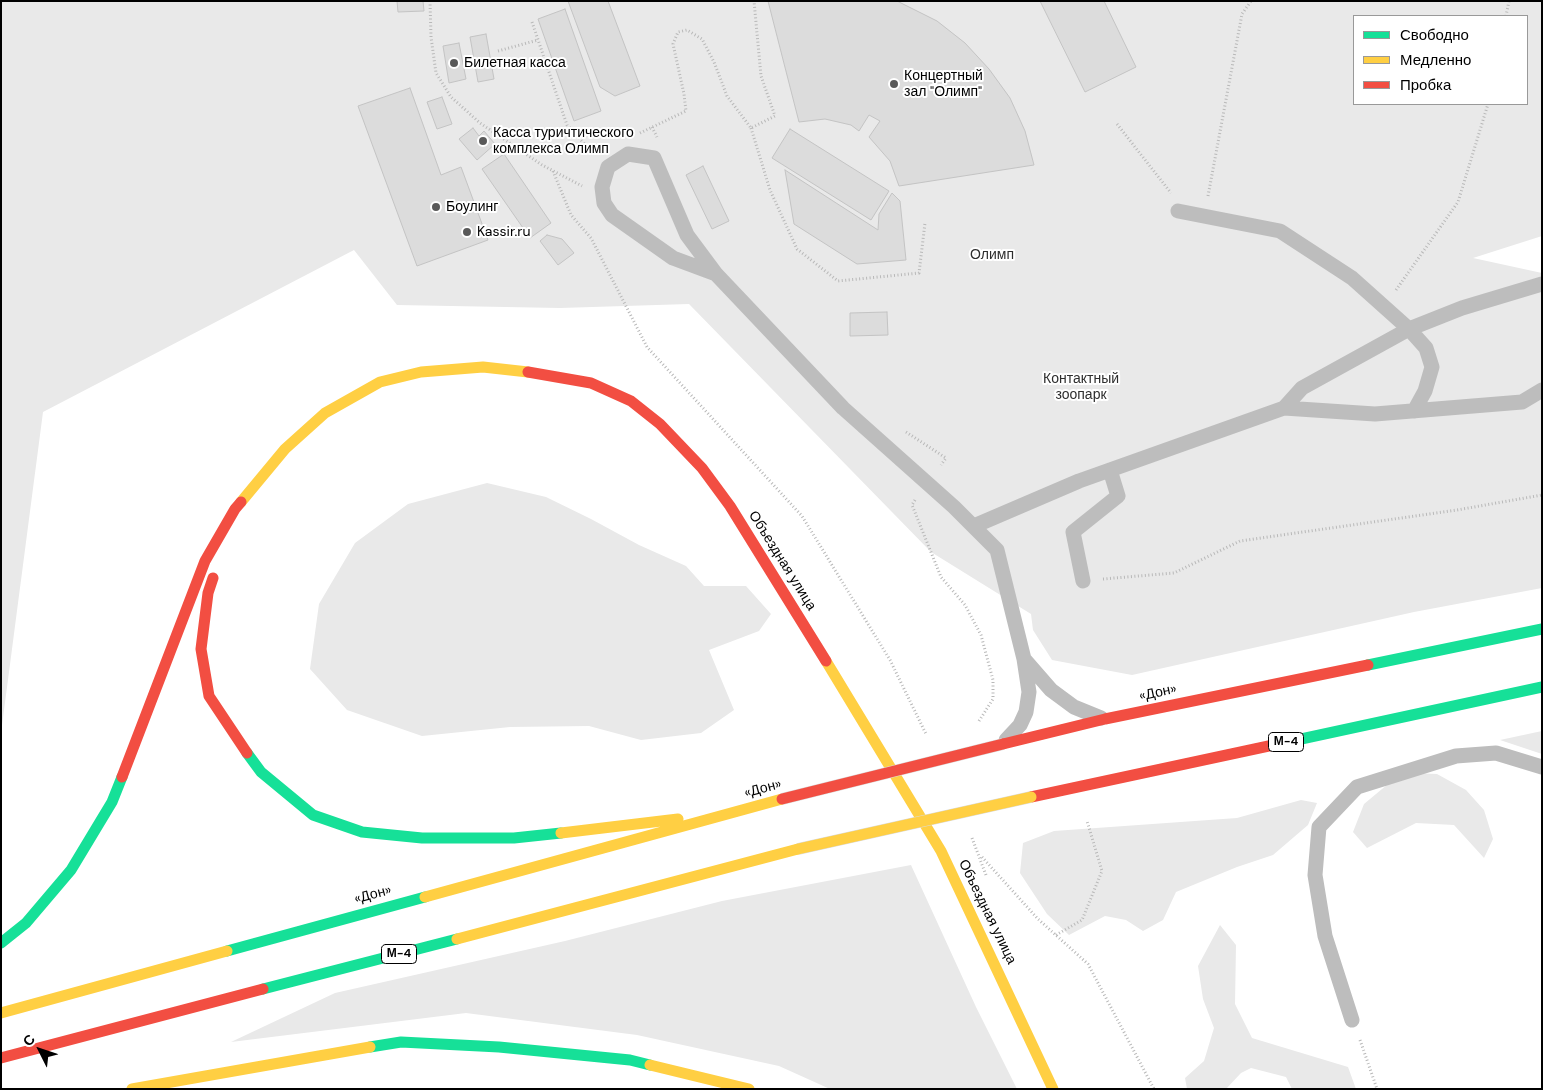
<!DOCTYPE html>
<html>
<head>
<meta charset="utf-8">
<style>
  body { margin:0 }
  #map { position:relative; width:1543px; height:1090px; overflow:hidden; background:#fff; font-family:"DM Sans",sans-serif }
  canvas { display:block }
  .frame { position:absolute; inset:0; border:2px solid #000; pointer-events:none }
  .legend { position:absolute; left:1353px; top:15px; width:175px; height:90px; box-sizing:border-box; background:#fff; border:1px solid #999; margin:0; padding:6px 9px; list-style:none; font-size:15px; color:#000 }
  .legend li { display:flex; align-items:center; gap:10px; height:25px }
  .legend b { width:25px; border:1px solid #999 }
  .north { position:absolute; left:15px; top:1025px; width:50px; height:50px; -webkit-text-stroke:4px #fff; paint-order:stroke; rotate:311deg; font-size:14px; font-weight:700; line-height:20px; text-align:center; color:#000 }
  .north::after { content:''; display:block; margin:auto; width:18px; height:22px; background:#000; clip-path:polygon(50% 0,100% 100%,50% 72%,0 100%) }
</style>
</head>
<body>
<div id="map">
<canvas width="1543" height="1090"></canvas>
<div class="frame"></div>
<ul class="legend">
<li><b style="height:6px;background:#16e098"></b>Свободно</li>
<li><b style="height:6px;background:#ffcf43"></b>Медленно</li>
<li><b style="height:6px;background:#f24e42"></b>Пробка</li>
</ul>
<div class="north">С</div>
</div>
<script>
const context = document.querySelector('canvas').getContext('2d');
context.lineJoin = 'round';
function paint(path, color) { context.fillStyle = color; context.fill(path, 'evenodd'); }
const toPath = rows => new Path2D(rows.map(r => 'M' + r).join(''));
function stroke(path, color, width, dash) { context.strokeStyle = color; context.lineWidth = width; context.lineCap = dash ? 'butt' : 'round'; context.setLineDash(dash || []); context.stroke(path); }
function write(font, color, halo, rows, align = 'center') {
  context.font = font + ' "DM Sans",sans-serif'; context.lineWidth = 4; context.setLineDash([]); context.textBaseline = 'middle'; context.strokeStyle = halo; context.fillStyle = color; for (const [text, x, y, turn = 0] of rows) {
    context.save(); context.translate(x, y); context.rotate((+turn || 0) * Math.PI / 180); context.textAlign = isNaN(turn) ? turn : align; if (halo) context.strokeText(text, 0, 0); context.fillText(text, 0, 0); context.restore();
  }
}
const green = toPath([
  [1,1,1542,1,1542,236,1473,258,1542,273,1542,588,1414,612,1132,675,1052,660,1033,630,1031,614,931,552,689,304,560,308,397,305,354,250,43,412,1,733],
  [1354,16,1527,16,1527,104,1354,104],
  [487,483,546,497,591,519,639,545,686,566,704,586,746,586,771,614,759,631,709,650,734,710,701,733,641,740,589,726,510,727,422,736,347,710,310,669,319,604,355,543,408,504],
  [1542,731,1542,754,1500,740],
  [1411,773,1437,774,1466,790,1484,810,1493,839,1484,858,1454,825,1416,823,1367,848,1353,832,1364,804,1388,784],
  [1301,800,1317,803,1308,825,1273,855,1237,867,1176,892,1163,920,1143,931,1126,920,1105,916,1069,935,1047,914,1020,873,1023,843,1054,831,1237,818],
  [911,865,976,1007,1017,1089,830,1089,779,1066,637,1035,466,1013,231,1042,335,993,565,941,722,901],
  [1220,925,1236,945,1235,1004,1252,1038,1348,1067,1356,1089,1292,1089,1286,1077,1251,1068,1241,1073,1226,1089,1187,1089,1185,1078,1204,1061,1214,1028,1203,999,1198,966]
]);
const building = toPath([
  [397,1,423,1,424,11,398,12,397,1],
  [568,1,608,1,640,86,615,96,600,87,568,1],
  [768,1,897,1,937,21,965,43,989,69,1010,98,1025,131,1034,165,899,186,890,161,869,137,880,121,869,115,859,131,851,125,825,119,799,122,768,1],
  [1040,1,1104,1,1136,67,1085,92,1040,1],
  [565,9,601,111,574,121,538,19,565,9],
  [486,34,494,79,478,82,470,37,486,34],
  [459,43,466,79,449,83,443,46,459,43],
  [410,88,441,175,461,167,488,240,417,266,358,106,410,88],
  [442,97,452,124,437,129,427,102,442,97],
  [473,128,479,136,484,131,495,144,477,160,459,139,473,128],
  [790,129,889,191,871,220,772,158,790,129],
  [504,154,551,223,530,238,482,169,504,154],
  [703,166,729,221,712,229,686,175,703,166],
  [785,170,878,230,879,214,892,193,900,201,906,260,857,264,794,224,785,170],
  [547,235,562,239,574,253,558,265,540,241,547,235],
  [887,312,888,335,850,336,850,313,887,312]
]);
const path = toPath([
  [430,1,431,37,436,73,451,97,480,123,542,165,582,186],
  [1506,16,1509,1],
  [532,22,567,125,593,153],
  [498,51,538,40],
  [1117,124,1171,193],
  [652,127,657,137],
  [751,128,770,190,797,249,838,281,919,273,925,223],
  [640,133,686,111,684,94,673,44,678,32,687,30,702,39,714,62,727,96,751,128,775,116,761,76,754,1],
  [553,171,571,215,591,238,647,347,802,516,890,660,926,734],
  [1208,196,1242,14,1251,1],
  [1396,290,1458,202,1488,104],
  [906,432,946,458,941,465],
  [915,500,912,505,941,577,965,605,981,635,993,680,993,699,979,721],
  [1103,579,1174,573,1240,541,1457,510,1542,495],
  [972,838,986,875],
  [982,857,1038,919,1088,964,1154,1089],
  [1056,935,1082,920,1102,871,1087,821],
  [1360,1040,1377,1089]
]);
const lane = toPath([
  [1178,211,1280,231,1352,278,1409,329,1426,348,1432,367,1425,391,1414,411],
  [716,274,673,258,612,215,604,203,602,187,608,167,628,154,654,158,687,235,716,274,843,408,954,507,997,550,1024,659],
  [1284,408,1302,388,1409,329,1462,308,1542,284],
  [974,526,1079,481,1284,408,1375,414,1522,402,1542,390],
  [1083,581,1073,532,1118,496,1110,470],
  [1006,740,1020,725,1026,712,1029,692,1024,659,1051,690,1074,707,1101,718],
  [1352,1020,1325,936,1315,875,1319,827,1357,787,1456,756,1496,753,1542,767]
]);
const fast = toPath([
  [1368,665,1542,629],
  [1278,744,1542,687],
  [247,753,261,772,313,815,362,832,422,838,514,838,561,833],
  [1,943,26,923,71,870,112,802,122,777],
  [227,951,425,897],
  [263,989,457,939],
  [370,1047,401,1042,499,1047,630,1060,650,1065]
]);
const slow = toPath([
  [241,502,285,449,325,413,380,382,421,372,483,367,528,372],
  [826,661,941,851,1053,1089],
  [561,833,678,819],
  [425,897,782,799],
  [457,939,798,849],
  [1,1013,227,951],
  [650,1065,749,1089],
  [132,1089,370,1047]
]);
const jam = toPath([
  [528,372,591,383,631,401,660,424,702,468,730,506,826,661],
  [213,578,208,593,201,649,209,696,247,753],
  [1003,744,1105,719,1368,665],
  [122,777,205,561,235,509,241,502],
  [1031,797,1278,744],
  [1,1058,263,989]
]);
const slowBridge = toPath([
  [798,849,1031,797]
]);
const jamBridge = toPath([
  [782,799,1003,744]
]);
const markers = [
  [454,63,5,"#595959"],
  [894,84,5,"#595959"],
  [483,141,5,"#595959"],
  [436,207,5,"#595959"],
  [467,232,5,"#595959"]
];
const shields = [
  [1286,742,35],
  [399,954,35]
];
const shieldNames = [
  ["М-4",1286,742],
  ["М-4",399,954]
];
const poiNames = [
  ["Билетная касса",464,63],
  ["Концертный",904,76],
  ["зал \"Олимп\"",904,92],
  ["Касса туричтического",493,133],
  ["комплекса Олимп",493,149],
  ["Боулинг",446,207],
  ["Kassir.ru",477,232]
];
const parkNames = [
  ["Олимп",992,255],
  ["Контактный",1081,379],
  ["зоопарк",1081,395]
];
const streetNames = [
  ["Объездная улица",782,561,58],
  ["«Дон»",1158,693,-12],
  ["«Дон»",763,789,-15],
  ["«Дон»",373,895,-15],
  ["Объездная улица",987,912,64]
];
paint(green, '#e9e9e9');
paint(building, '#dcdcdc');
stroke(building, '#c4c4c4', 1);
stroke(path, '#b8b8b8', 3, [1, 2.5]);
stroke(lane, '#bdbdbd', 15);
stroke(fast, '#16e098', 11);
stroke(slow, '#ffcf43', 11);
stroke(jam, '#f24e42', 11);
stroke(slowBridge, '#dbdbdb', 12, []);
stroke(jamBridge, '#dbdbdb', 12, []);
stroke(slowBridge, '#ffcf43', 11);
stroke(jamBridge, '#f24e42', 11);
for (const [x, y, r, color] of markers) { const dot = new Path2D(); dot.arc(x, y, r, 0, 2 * Math.PI); context.fillStyle = color; context.fill(dot); stroke(dot, '#fff', 2); }
for (const [x, y, w] of shields) { const box = new Path2D(); box.roundRect(x - w / 2, y - 9.5, w, 19, 4); context.fillStyle = '#fff'; context.fill(box); stroke(box, '#000', 1); }
write('bold 12px', '#000', null, shieldNames);
write('14px', '#000', '#fff', poiNames, 'left');
write('14px', '#2e2e2e', '#fff', parkNames);
write('14px', '#000', '#fff', streetNames);
</script>
</body>
</html>
